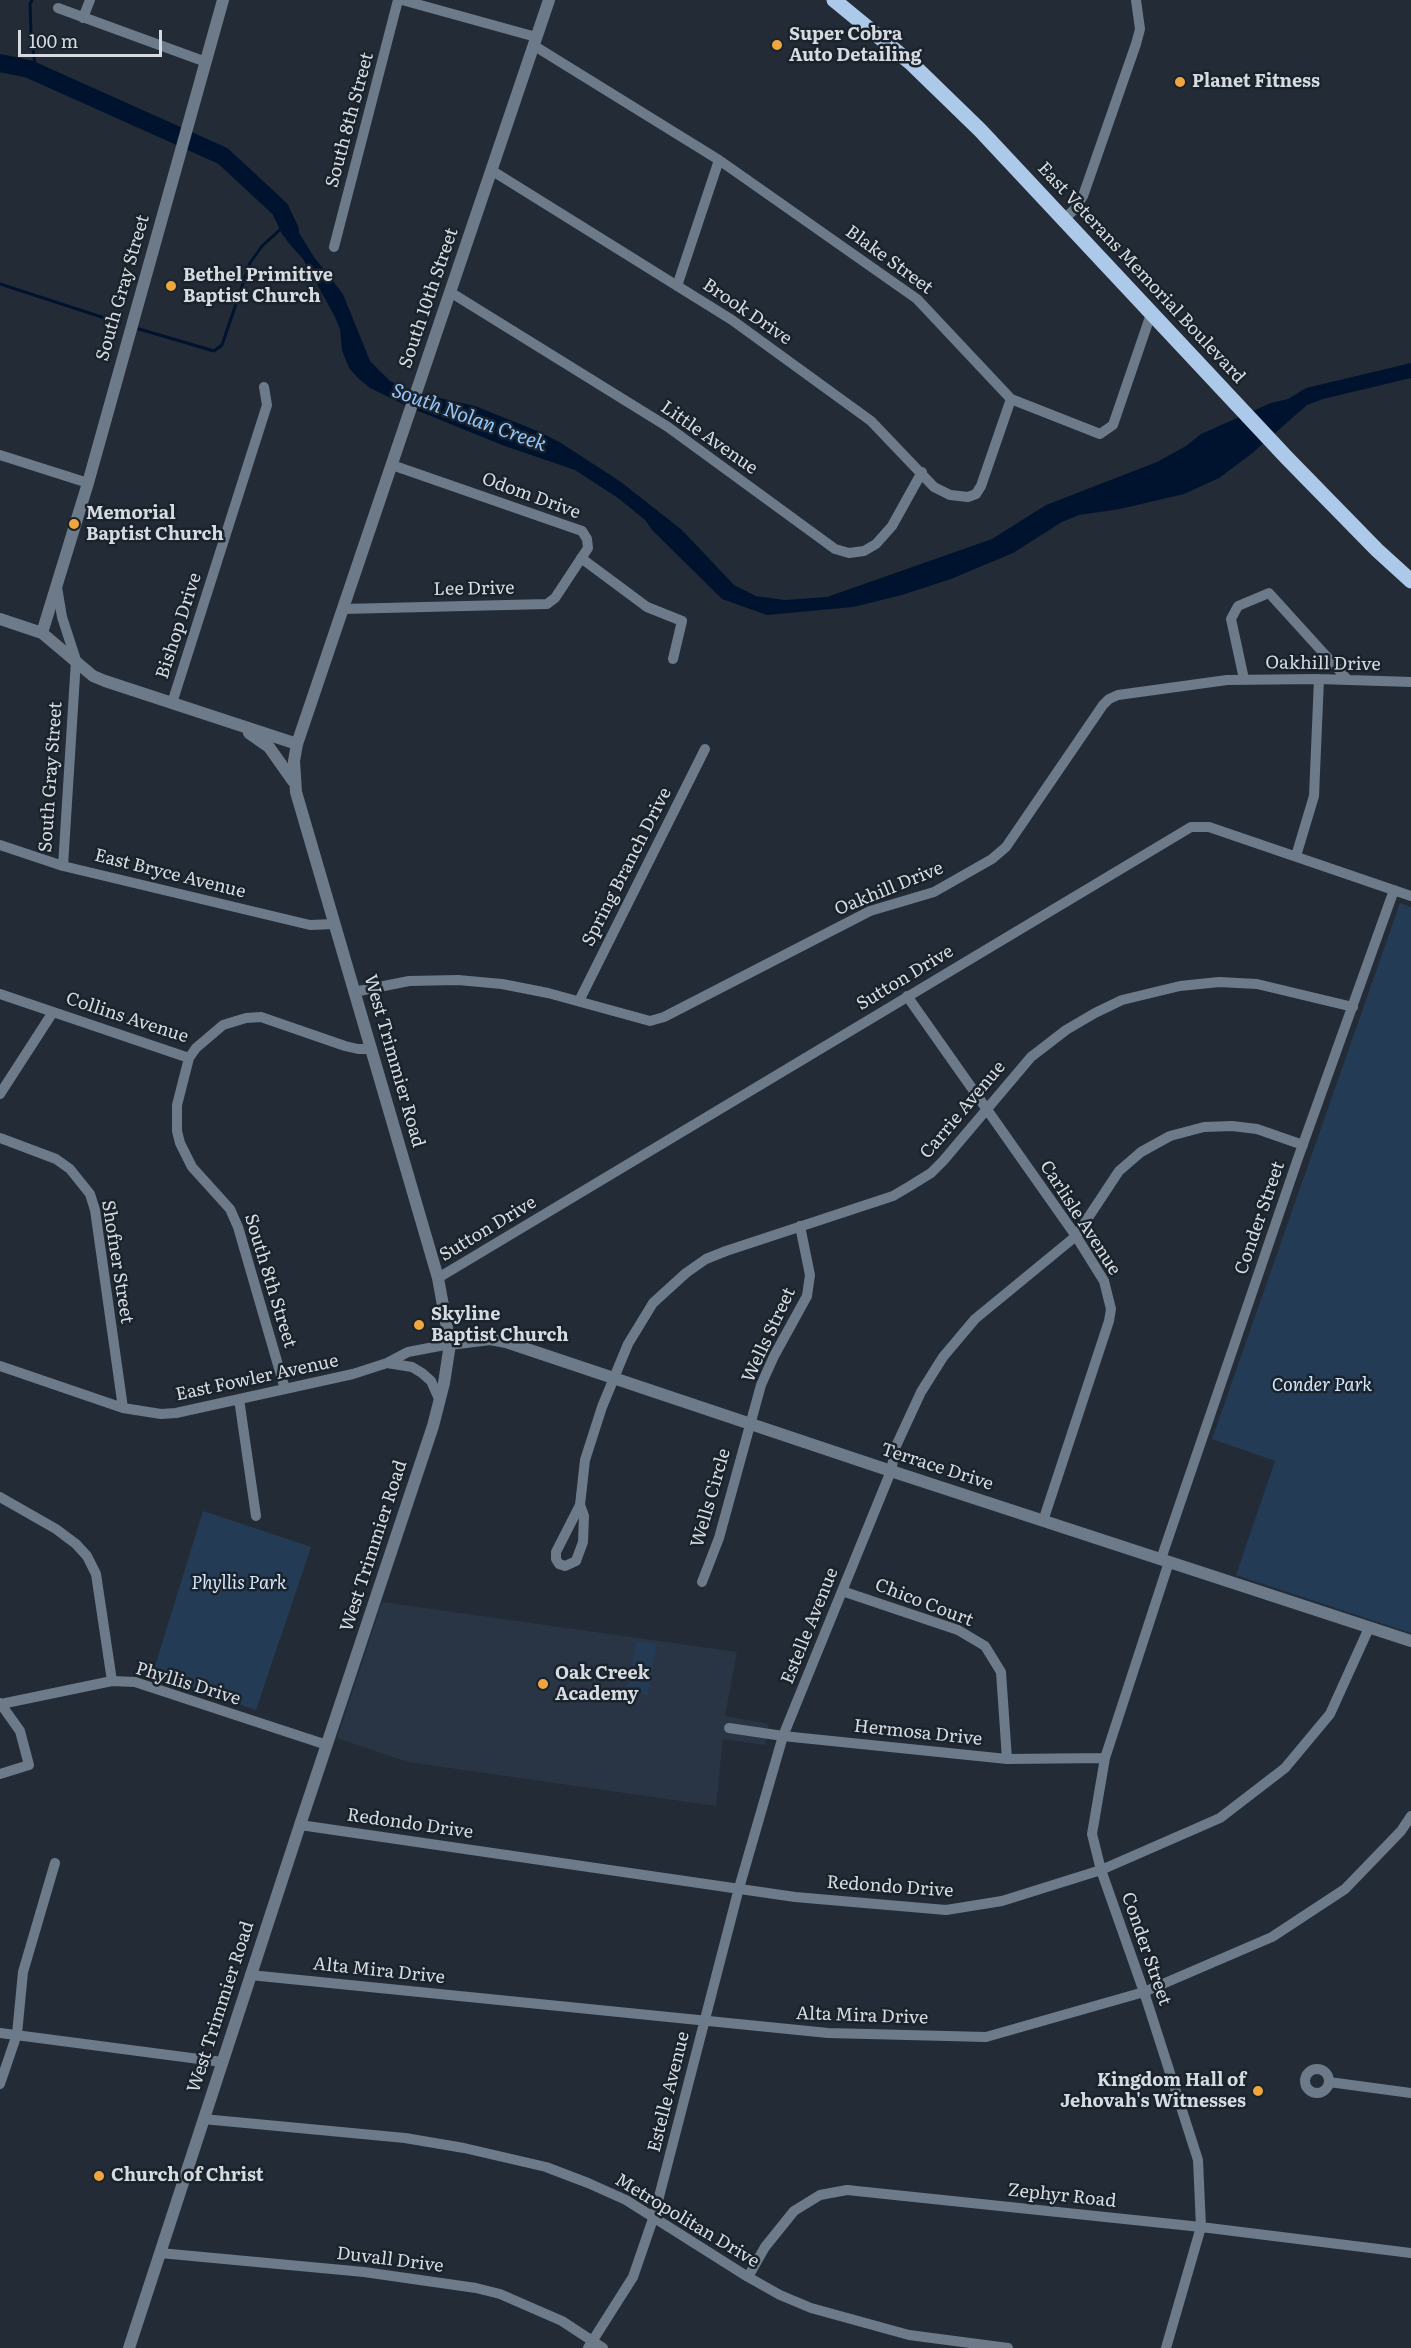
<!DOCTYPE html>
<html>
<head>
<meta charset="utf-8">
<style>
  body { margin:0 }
  #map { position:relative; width:1411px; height:2348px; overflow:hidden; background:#232c36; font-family:Literata,serif }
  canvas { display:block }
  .scale { position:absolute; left:18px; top:30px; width:144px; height:27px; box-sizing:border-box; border:3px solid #d5dbe1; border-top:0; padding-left:8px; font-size:18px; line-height:21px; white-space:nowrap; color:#d5dbe1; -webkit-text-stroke:4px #1a222b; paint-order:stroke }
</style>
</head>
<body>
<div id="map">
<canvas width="1411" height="2348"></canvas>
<div class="scale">100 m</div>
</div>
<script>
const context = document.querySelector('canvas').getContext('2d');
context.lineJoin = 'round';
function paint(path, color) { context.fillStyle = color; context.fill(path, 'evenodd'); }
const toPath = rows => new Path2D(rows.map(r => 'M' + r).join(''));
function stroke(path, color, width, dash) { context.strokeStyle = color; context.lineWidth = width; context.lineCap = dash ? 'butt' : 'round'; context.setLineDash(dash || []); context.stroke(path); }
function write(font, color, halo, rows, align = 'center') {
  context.font = font + ' Literata,serif'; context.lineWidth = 5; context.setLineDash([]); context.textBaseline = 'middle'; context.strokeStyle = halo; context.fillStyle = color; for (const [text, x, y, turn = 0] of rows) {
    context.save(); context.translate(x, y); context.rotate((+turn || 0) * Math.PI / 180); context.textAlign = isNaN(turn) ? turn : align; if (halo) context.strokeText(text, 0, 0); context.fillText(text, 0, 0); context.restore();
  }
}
const built = toPath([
  [382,1602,737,1652,725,1716,769,1724,765,1745,723,1739,716,1806,408,1762,337,1738]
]);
const green = toPath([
  [1400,903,1411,907,1411,1633,1236,1575,1275,1461,1212,1439],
  [203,1511,311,1547,256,1710,152,1676],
  [636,1641,657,1644,648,1695,627,1691]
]);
const water = toPath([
  [280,209,288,215,314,257,343,294,370,361,390,381,418,393,475,406,540,432,561,443,621,482,682,530,734,585,756,596,785,600,827,597,992,539,1046,505,1157,462,1186,446,1201,434,1271,403,1288,399,1306,388,1411,363,1411,378,1323,399,1307,405,1250,455,1219,478,1184,494,1120,509,1079,515,1062,522,1013,553,951,579,902,595,853,607,767,615,722,599,653,531,645,520,618,498,575,470,502,445,411,408,370,388,358,378,349,368,342,350,340,329,334,315,303,259,287,241,278,223]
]);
const stream = toPath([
  [32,0,30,4,31,34,36,73],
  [0,284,120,323],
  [139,329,214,351,222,345,250,263,262,246,283,227]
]);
const river = toPath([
  [0,63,29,69,223,156,280,209,290,230]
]);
const minor = toPath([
  [402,0,536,37],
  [58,8,206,62],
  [83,18,90,0],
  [533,45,719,160,917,299,1011,399,1100,434,1113,425,1152,311],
  [491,170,732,320,871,421,934,487,950,495,968,497,976,494,981,486,1011,399],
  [1064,219,1075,209,1083,196,1136,44,1140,29,1136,0],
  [334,247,398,0],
  [677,286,719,160],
  [450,292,668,427,835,549,849,553,864,551,876,544,892,526,922,472],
  [0,455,88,483],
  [581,558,647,607,682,621,673,659],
  [57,587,62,617,76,660,63,866],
  [343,609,547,604,555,598,588,548,587,539,582,531,392,465],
  [1244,679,1231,619,1238,606,1269,593,1348,680],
  [172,703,267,405,264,387],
  [0,845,63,866,310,925,334,924],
  [1296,856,1314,796,1319,679],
  [354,992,409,981,458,980,502,984,548,993,650,1021,664,1017,870,911,934,892,992,859,1006,847,1103,705,1109,699,1118,695,1227,680,1319,679,1411,682],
  [0,994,189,1058,196,1048,223,1025,246,1018,261,1017,345,1046,358,1049,372,1049],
  [907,996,1076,1236,1104,1281,1111,1309,1109,1321,1043,1521],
  [579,1001,705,749],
  [189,1058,177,1105,177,1131,180,1143,192,1167,230,1209,238,1227,285,1389],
  [0,1094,53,1012],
  [0,1138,56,1159,70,1169,90,1194,95,1210,123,1408],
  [438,1278,1191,827,1209,827,1411,896],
  [387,1363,412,1367,422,1373,431,1381,440,1401],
  [0,1366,123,1408,161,1414,176,1413,353,1374,387,1363,408,1352,450,1344],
  [239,1399,256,1516],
  [0,1497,56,1529,76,1544,87,1556,96,1574,112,1681],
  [580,1505,584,1516,583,1542,576,1561,565,1566,559,1564,556,1559,556,1552,580,1505,585,1460,602,1407,628,1344,653,1303,686,1273,706,1259,726,1251,893,1196,910,1186,931,1173,943,1161,1031,1057,1066,1030,1095,1013,1122,1000,1180,986,1219,982,1257,984,1353,1007],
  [1161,1559,1297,1161,1394,890],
  [702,1582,719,1538,761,1385,774,1356,807,1296,810,1275,800,1226],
  [842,1591,958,1630,985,1646,1001,1672,1007,1759],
  [0,1703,20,1731,29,1765,0,1774],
  [1,1704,112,1681,135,1682,327,1745],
  [729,1728,783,1736,1007,1759,1105,1758],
  [300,1825,795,1897,946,1910,1002,1901,1101,1870,1220,1818,1285,1768,1330,1714,1369,1628],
  [250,1975,828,2033,986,2037,1144,1992,1272,1937,1345,1889,1401,1831,1411,1816],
  [0,2033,222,2062],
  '1305 2081a12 12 0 1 1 24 0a12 12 0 1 1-24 0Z',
  [1329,2082,1411,2093],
  [0,2084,17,2034,23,1972,55,1863],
  [203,2119,405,2138,464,2148,546,2167,588,2183,626,2200,748,2277,780,2295,811,2308,909,2335,1008,2348],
  [160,2253,364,2272,476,2288,500,2294,562,2321,603,2348],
  [748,2277,765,2247,794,2211,820,2195,847,2190,1201,2227,1411,2253],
  [588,2348,633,2277,654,2216,739,1888,783,1736,891,1471,896,1446,921,1392,943,1357,975,1319,1076,1236,1119,1171,1141,1152,1170,1136,1204,1127,1232,1126,1257,1129,1303,1145],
  [1166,2348,1201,2227,1198,2160,1144,1992,1101,1870,1092,1834,1105,1758,1169,1562]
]);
const tertiary = toPath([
  [0,619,42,633,93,676,105,681,297,744],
  [42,633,88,483,223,0],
  [249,733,269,747,293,781],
  [450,1344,490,1339,506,1342,891,1471,1411,1641],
  [129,2348,300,1825,433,1426,444,1383,450,1344,438,1278,296,792,294,761,297,744,549,0]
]);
const primary = toPath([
  [834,0,912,64,980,130,1287,458,1377,550,1411,581]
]);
const markers = [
  [777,45,6,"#f0a63f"],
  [1180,82,6,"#f0a63f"],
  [171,286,6,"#f0a63f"],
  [74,524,6,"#f0a63f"],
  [419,1325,6,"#f0a63f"],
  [543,1684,6,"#f0a63f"],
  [1258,2091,6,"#f0a63f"],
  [99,2176,6,"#f0a63f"]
];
const poiNames = [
  ["Super Cobra",789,35],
  ["Auto Detailing",789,56],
  ["Planet Fitness",1192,82],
  ["Bethel Primitive",183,276],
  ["Baptist Church",183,297],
  ["Memorial",86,514],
  ["Baptist Church",86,535],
  ["Skyline",431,1315],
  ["Baptist Church",431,1336],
  ["Oak Creek",555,1674],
  ["Academy",555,1695],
  ["Kingdom Hall of",1246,2081,"right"],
  ["Jehovah's Witnesses",1246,2102,"right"],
  ["Church of Christ",111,2176]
];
const streetNames = [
  ["South 8th Street",350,120,-75],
  ["Blake Street",889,260,36],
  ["East Veterans Memorial Boulevard",1141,273,47],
  ["South Gray Street",123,288,-74],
  ["South 10th Street",429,298,-71],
  ["Brook Drive",747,312,34],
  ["Little Avenue",709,438,35],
  ["Odom Drive",531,496,20],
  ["Lee Drive",474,589,-1],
  ["Bishop Drive",179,626,-72],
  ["Oakhill Drive",1323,664,1],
  ["South Gray Street",51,777,-86],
  ["Spring Branch Drive",627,867,-63],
  ["East Bryce Avenue",170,874,14],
  ["Oakhill Drive",889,889,-22],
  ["Sutton Drive",905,978,-31],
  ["Collins Avenue",127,1018,18],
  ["West Trimmier Road",394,1061,74],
  ["Carrie Avenue",963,1110,-50],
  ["Carlisle Avenue",1080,1218,57],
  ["Conder Street",1260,1218,-71],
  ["Sutton Drive",488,1229,-31],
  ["Shofner Street",117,1262,81],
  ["South 8th Street",270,1281,73],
  ["Wells Street",769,1335,-65],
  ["East Fowler Avenue",257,1378,-12],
  ["Terrace Drive",937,1467,18],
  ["Wells Circle",711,1498,-74],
  ["West Trimmier Road",374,1546,-72],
  ["Chico Court",924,1603,21],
  ["Estelle Avenue",810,1626,-68],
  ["Phyllis Drive",188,1684,17],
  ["Hermosa Drive",918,1733,6],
  ["Redondo Drive",410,1824,8],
  ["Redondo Drive",890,1887,4],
  ["Conder Street",1146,1949,71],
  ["Alta Mira Drive",379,1971,6],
  ["West Trimmier Road",221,2007,-72],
  ["Alta Mira Drive",862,2016,2],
  ["Estelle Avenue",669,2092,-76],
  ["Zephyr Road",1062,2196,6],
  ["Metropolitan Drive",687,2221,31],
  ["Duvall Drive",390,2260,7]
];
const parkNames = [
  ["Conder Park",1322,1386],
  ["Phyllis Park",239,1584]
];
const waterNames = [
  ["South Nolan Creek",469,418,20]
];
paint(built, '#293544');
paint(green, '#233b54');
paint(water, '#00132e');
stroke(stream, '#00132e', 3);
stroke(river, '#00132e', 18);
stroke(minor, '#6c7a89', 10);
stroke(tertiary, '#6c7a89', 12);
stroke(primary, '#adc9e9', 15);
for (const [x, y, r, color] of markers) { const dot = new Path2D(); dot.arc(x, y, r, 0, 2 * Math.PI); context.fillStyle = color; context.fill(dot); stroke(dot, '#1a222b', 2); }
write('bold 18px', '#d5dbe1', '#1a222b', poiNames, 'left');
write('18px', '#d5dbe1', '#1a222b', streetNames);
write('italic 18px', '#d2e6fc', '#1a222b', parkNames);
write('italic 20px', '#94c6fc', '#1a222b', waterNames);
</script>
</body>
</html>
